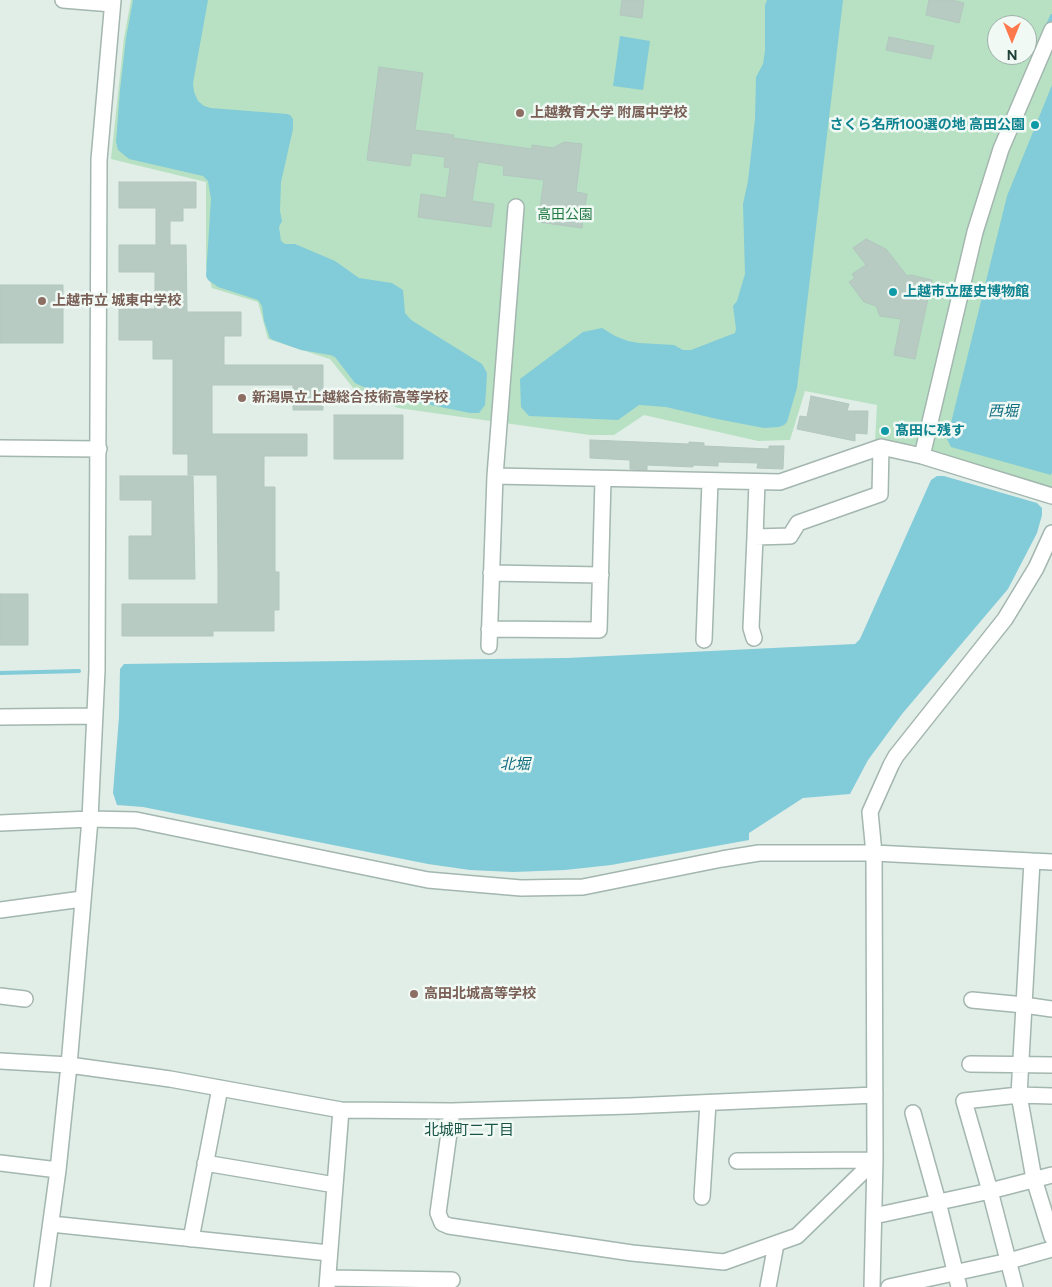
<!DOCTYPE html>
<html>
<head>
<meta charset="utf-8">
<style>
  body { margin:0 }
  #map { position:relative; width:1052px; height:1287px; overflow:hidden; background:#e1ede7; font-family:Figtree,sans-serif }
  canvas { display:block }
  .north { position:absolute; left:987px; top:15px; width:50px; height:50px; box-sizing:border-box; background:#f1f9f5; border:1px solid #9dafa9; border-radius:50%; rotate:180deg; font-size:14px; font-weight:700; line-height:20px; text-align:center; color:#1f4037 }
  .north::after { content:''; display:block; margin:auto; width:18px; height:22px; background:#ff794d; clip-path:polygon(50% 0,100% 100%,50% 72%,0 100%) }
</style>
</head>
<body>
<div id="map">
<canvas width="1052" height="1287"></canvas>
<div class="north">N</div>
</div>
<script>
const context = document.querySelector('canvas').getContext('2d');
context.lineJoin = 'round';
function paint(path, color) { context.fillStyle = color; context.fill(path, 'evenodd'); }
const toPath = rows => new Path2D(rows.map(r => 'M' + r).join(''));
function stroke(path, color, width, dash) { context.strokeStyle = color; context.lineWidth = width; context.lineCap = dash ? 'butt' : 'round'; context.setLineDash(dash || []); context.stroke(path); }
function write(font, color, halo, rows, align = 'center') {
  context.font = font + ' Figtree,"Noto Sans JP",sans-serif'; context.lineWidth = 5; context.setLineDash([]); context.textBaseline = 'middle'; context.strokeStyle = halo; context.fillStyle = color; for (const [text, x, y, turn = 0] of rows) {
    context.save(); context.translate(x, y); context.rotate((+turn || 0) * Math.PI / 180); context.textAlign = isNaN(turn) ? turn : align; if (halo) context.strokeText(text, 0, 0); context.fillText(text, 0, 0); context.restore();
  }
}
const green = toPath([
  [131,0,1052,0,1052,489,938,457,915,445,884,440,875,442,877,405,805,391,790,440,758,441,644,415,614,435,590,435,398,408,354,389,330,359,268,339,258,302,212,288,206,266,206,182,111,159,124,38],
  [997,25,1027,25,1027,55,997,55]
]);
const water = toPath([
  [133,0,208,0,193,83,194,92,198,101,204,106,211,108,287,114,290,115,293,119,293,129,281,182,280,211,282,221,279,227,281,241,285,244,295,244,335,261,359,278,392,283,403,290,405,313,411,320,482,364,487,373,486,391,485,405,479,413,470,413,416,402,392,400,355,383,335,357,330,355,301,350,273,340,270,338,264,321,262,306,258,300,218,287,208,280,206,276,211,199,208,181,203,176,129,159,118,150,116,142,120,90,126,38],
  [767,0,843,0,797,388,787,422,784,425,779,427,764,428,717,419,666,407,639,405,618,420,529,416,521,407,520,379,583,332,602,328,615,336,628,341,639,343,674,345,683,350,691,350,735,333,736,329,733,306,737,301,745,274,743,204,748,181,755,119,756,77,763,64,765,51,765,5],
  [620,36,650,41,643,90,613,86],
  [1052,85,1052,472,1051,475,951,447,947,439,1007,196],
  [937,476,944,476,1037,503,1042,508,1042,515,1037,533,1008,589,902,714,868,760,850,794,803,798,749,833,749,840,611,865,565,870,513,872,470,870,428,864,143,807,117,805,113,793,119,717,120,669,124,664,567,658,855,644,860,639,931,480]
]);
const stream = toPath([
  [1047,27,1052,16],
  [0,673,79,671]
]);
const building = toPath([
  [622,0,644,0,642,18,620,15,622,0],
  [929,0,952,0,964,3,959,23,926,15,929,0],
  [889,37,934,46,931,59,886,50,889,37],
  [379,67,423,73,415,130,454,135,453,138,532,149,532,145,553,148,564,142,582,144,576,192,587,194,582,228,538,222,544,180,503,175,504,166,478,162,472,201,494,204,491,227,418,217,421,194,446,198,450,168,444,167,445,157,412,153,410,166,367,160,379,67],
  [119,182,196,182,196,208,183,208,183,221,170,221,170,245,186,245,187,312,241,312,241,336,224,336,224,365,323,365,323,410,293,410,293,385,212,385,212,434,307,434,307,456,264,456,264,487,275,487,275,572,279,572,279,610,274,610,274,631,213,631,213,636,122,636,122,604,218,604,218,570,217,475,188,475,188,454,173,454,173,359,153,359,153,340,119,340,119,309,155,309,155,272,119,272,119,245,156,245,156,208,119,208,119,182],
  [866,239,886,249,907,276,911,275,932,280,915,359,894,355,901,319,880,316,876,306,864,302,849,282,855,278,852,274,866,265,853,248,866,239],
  [0,285,63,285,63,343,0,343,0,285],
  [811,396,849,404,847,411,868,411,867,434,855,433,855,441,797,429,800,416,807,417,811,396],
  [334,415,403,415,403,459,334,459,334,415],
  [590,440,689,444,689,442,704,443,704,446,769,449,769,446,784,446,783,469,757,468,758,463,718,462,718,466,693,465,693,467,647,465,647,470,630,469,630,460,590,458,590,440],
  [120,476,193,476,195,579,129,579,129,536,152,536,152,500,120,500,120,476],
  [0,594,28,594,28,645,0,645,0,594]
]);
const minor = toPath([
  [63,0,112,4],
  [0,448,99,449],
  [922,456,975,232,1001,149,1052,30],
  [495,476,780,482,881,447,922,456,1052,496],
  [757,482,755,537,790,536,798,523,880,494,881,447],
  [491,573,601,575],
  [489,629,599,630,603,479],
  [754,638,751,628,755,537],
  [704,640,710,481],
  [489,646,495,476,516,207],
  [0,717,95,716],
  [0,823,90,819,136,820,428,880,521,888,583,887,722,859,759,853,874,853,1052,862],
  [1032,861,1019,1095,1034,1179,1052,1237],
  [0,910,82,899],
  [0,996,25,999],
  [972,1000,1024,1005,1052,1009],
  [0,1061,69,1065,170,1079,341,1110,452,1111,630,1106,875,1095],
  [970,1064,1052,1065],
  [452,1111,438,1213,442,1223,449,1226,632,1253,724,1262,797,1236,875,1160],
  [913,1113,938,1202,959,1287],
  [737,1161,875,1160],
  [0,1163,58,1170],
  [205,1163,335,1185],
  [702,1197,708,1103],
  [874,1216,990,1191,1052,1175],
  [51,1224,329,1253],
  [191,1239,220,1088],
  [328,1278,452,1280],
  [42,1287,58,1170,69,1065,90,819,97,670,99,160,113,0],
  [327,1287,341,1110],
  [768,1287,776,1244],
  [872,1287,875,1160,874,853,870,812,891,765,896,756,1005,619,1036,568,1052,533],
  [889,1287,1009,1261,1052,1249],
  [1015,1287,990,1191,964,1101,1019,1095,1052,1096]
]);
const markers = [
  [520,113,5,"#8d6e63"],
  [1035,125,5,"#0f9aa8"],
  [893,292,5,"#0f9aa8"],
  [42,301,5,"#8d6e63"],
  [242,398,5,"#8d6e63"],
  [885,431,5,"#0f9aa8"],
  [414,994,5,"#8d6e63"]
];
const educationNames = [
  ["上越教育大学 附属中学校",530,113],
  ["上越市立 城東中学校",52,301],
  ["新潟県立上越総合技術高等学校",252,398],
  ["高田北城高等学校",424,994]
];
const cultureNames = [
  ["さくら名所100選の地 高田公園",1025,125,"right"],
  ["上越市立歴史博物館",903,292],
  ["髙田に残す",895,431]
];
const parkNames = [
  ["高田公園",565,215]
];
const waterNames = [
  ["西堀",1003,412],
  ["北堀",515,765]
];
const neighbourhoodNames = [
  ["北城町二丁目",469,1131]
];
paint(green, '#b7e1c2');
paint(water, '#82cbd8');
stroke(stream, '#82cbd8', 4);
paint(building, '#b8cbc3');
stroke(building, '#b2c7bf', 1);
stroke(minor, '#a3b6af', 18);
stroke(minor, '#fff', 15);
for (const [x, y, r, color] of markers) { const dot = new Path2D(); dot.arc(x, y, r, 0, 2 * Math.PI); context.fillStyle = color; context.fill(dot); stroke(dot, '#f1f9f5', 2); }
write('bold 14px', '#785e54', '#f1f9f5', educationNames, 'left');
write('bold 14px', '#0d838f', '#f1f9f5', cultureNames, 'left');
write('14px', '#257b46', '#f1f9f5', parkNames);
write('italic 15px', '#126f82', '#f1f9f5', waterNames);
write('15px', '#195446', '#f1f9f5', neighbourhoodNames);
</script>
</body>
</html>
